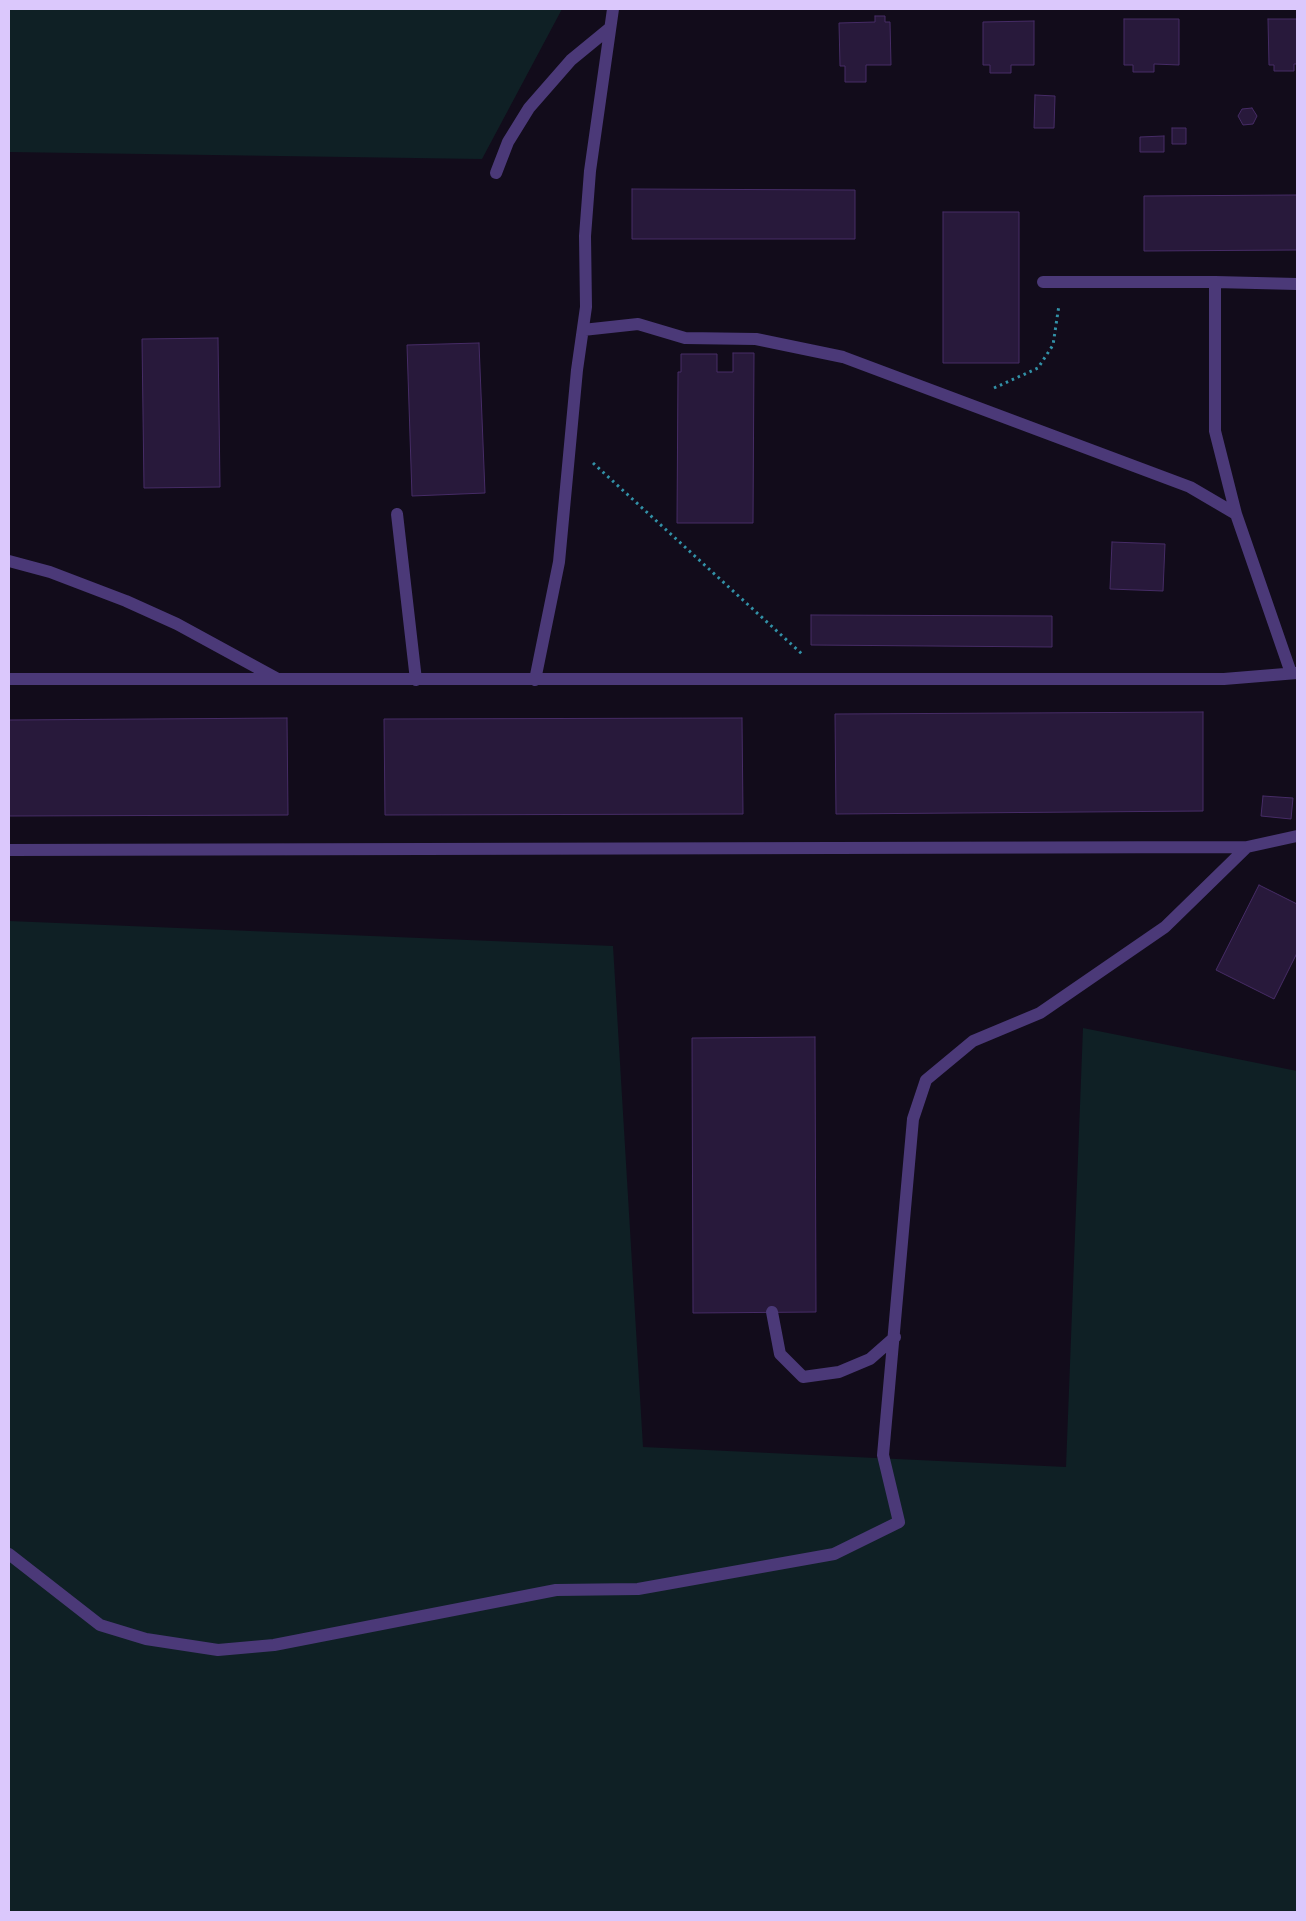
<!DOCTYPE html>
<html>
<head>
<meta charset="utf-8">
<style>
  body { margin:0 }
  #map { position:relative; width:1306px; height:1921px; overflow:hidden; background:#120c1b; font-family:"Source Sans 3",sans-serif }
  canvas { display:block }
  .frame { position:absolute; inset:0; border:10px solid #dbc8fc; pointer-events:none }
</style>
</head>
<body>
<div id="map">
<canvas width="1306" height="1921"></canvas>
<div class="frame"></div>
</div>
<script>
const context = document.querySelector('canvas').getContext('2d');
context.lineJoin = 'round';
function paint(path, color) { context.fillStyle = color; context.fill(path, 'evenodd'); }
const toPath = rows => new Path2D(rows.map(r => 'M' + r).join(''));
function stroke(path, color, width, dash) { context.strokeStyle = color; context.lineWidth = width; context.lineCap = dash ? 'butt' : 'round'; context.setLineDash(dash || []); context.stroke(path); }
const green = toPath([
  [9,9,562,9,482,159,9,152],
  [9,921,613,946,643,1447,1066,1467,1083,1028,1297,1071,1297,1912,9,1912]
]);
const building = toPath([
  [875,16,885,16,885,22,890,22,891,65,866,65,866,82,845,82,845,66,840,66,839,23,875,22,875,16],
  [1124,19,1179,19,1179,65,1154,64,1154,72,1133,72,1133,65,1124,65,1124,19],
  [1268,19,1297,19,1297,64,1294,64,1294,71,1274,71,1274,65,1269,65,1268,19],
  [1034,21,1034,65,1011,65,1011,73,990,73,990,65,983,65,983,22,1034,21],
  [1035,95,1055,96,1054,128,1034,128,1035,95],
  [1252,108,1257,116,1253,124,1243,125,1238,116,1242,109,1252,108],
  [1172,128,1186,128,1186,144,1172,144,1172,128],
  [1164,136,1164,152,1140,152,1140,137,1164,136],
  [632,189,855,190,855,239,632,239,632,189],
  [1297,195,1297,250,1144,251,1144,196,1297,195],
  [943,212,1019,212,1019,363,943,363,943,212],
  [218,338,220,487,144,488,142,339,218,338],
  [479,343,485,493,412,496,407,345,479,343],
  [733,353,754,353,753,523,677,523,678,372,681,372,681,354,717,354,717,372,733,372,733,353],
  [1112,542,1165,544,1163,591,1110,589,1112,542],
  [811,615,1052,616,1052,647,811,645,811,615],
  [1203,712,1203,811,836,814,835,714,1203,712],
  [287,718,288,815,9,816,9,720,287,718],
  [742,718,743,814,385,815,384,719,742,718],
  [1263,796,1293,798,1291,819,1261,816,1263,796],
  [1259,885,1297,904,1297,953,1274,999,1216,970,1259,885],
  [815,1037,816,1312,693,1313,692,1038,815,1037]
]);
const path = toPath([
  [994,388,1038,368,1053,345,1059,305],
  [593,463,802,654]
]);
const minor = toPath([
  [496,173,508,142,529,108,571,60,610,28],
  [1043,282,1215,282],
  [583,330,638,324,685,338,756,339,843,357,1190,487,1236,514,1291,673],
  [397,514,416,680],
  [1236,514,1215,431,1215,282,1297,284],
  [9,561,50,572,126,601,177,624,276,678],
  [9,679,1224,679,1297,673],
  [535,680,559,562,577,370,586,307,585,236,590,171,613,9],
  [9,850,1247,847,1297,836],
  [772,1312,780,1354,803,1377,839,1372,870,1359,895,1337],
  [9,1554,100,1625,146,1639,218,1650,274,1645,556,1590,638,1589,834,1554,899,1522,883,1455,913,1119,926,1080,973,1041,1040,1013,1165,927,1247,847]
]);
paint(green, '#0f2025');
paint(building, '#28193b');
stroke(building, '#462c66', 1);
stroke(path, '#3291a7', 3, [2.5, 4]);
stroke(minor, '#4b3978', 12);
</script>
</body>
</html>
